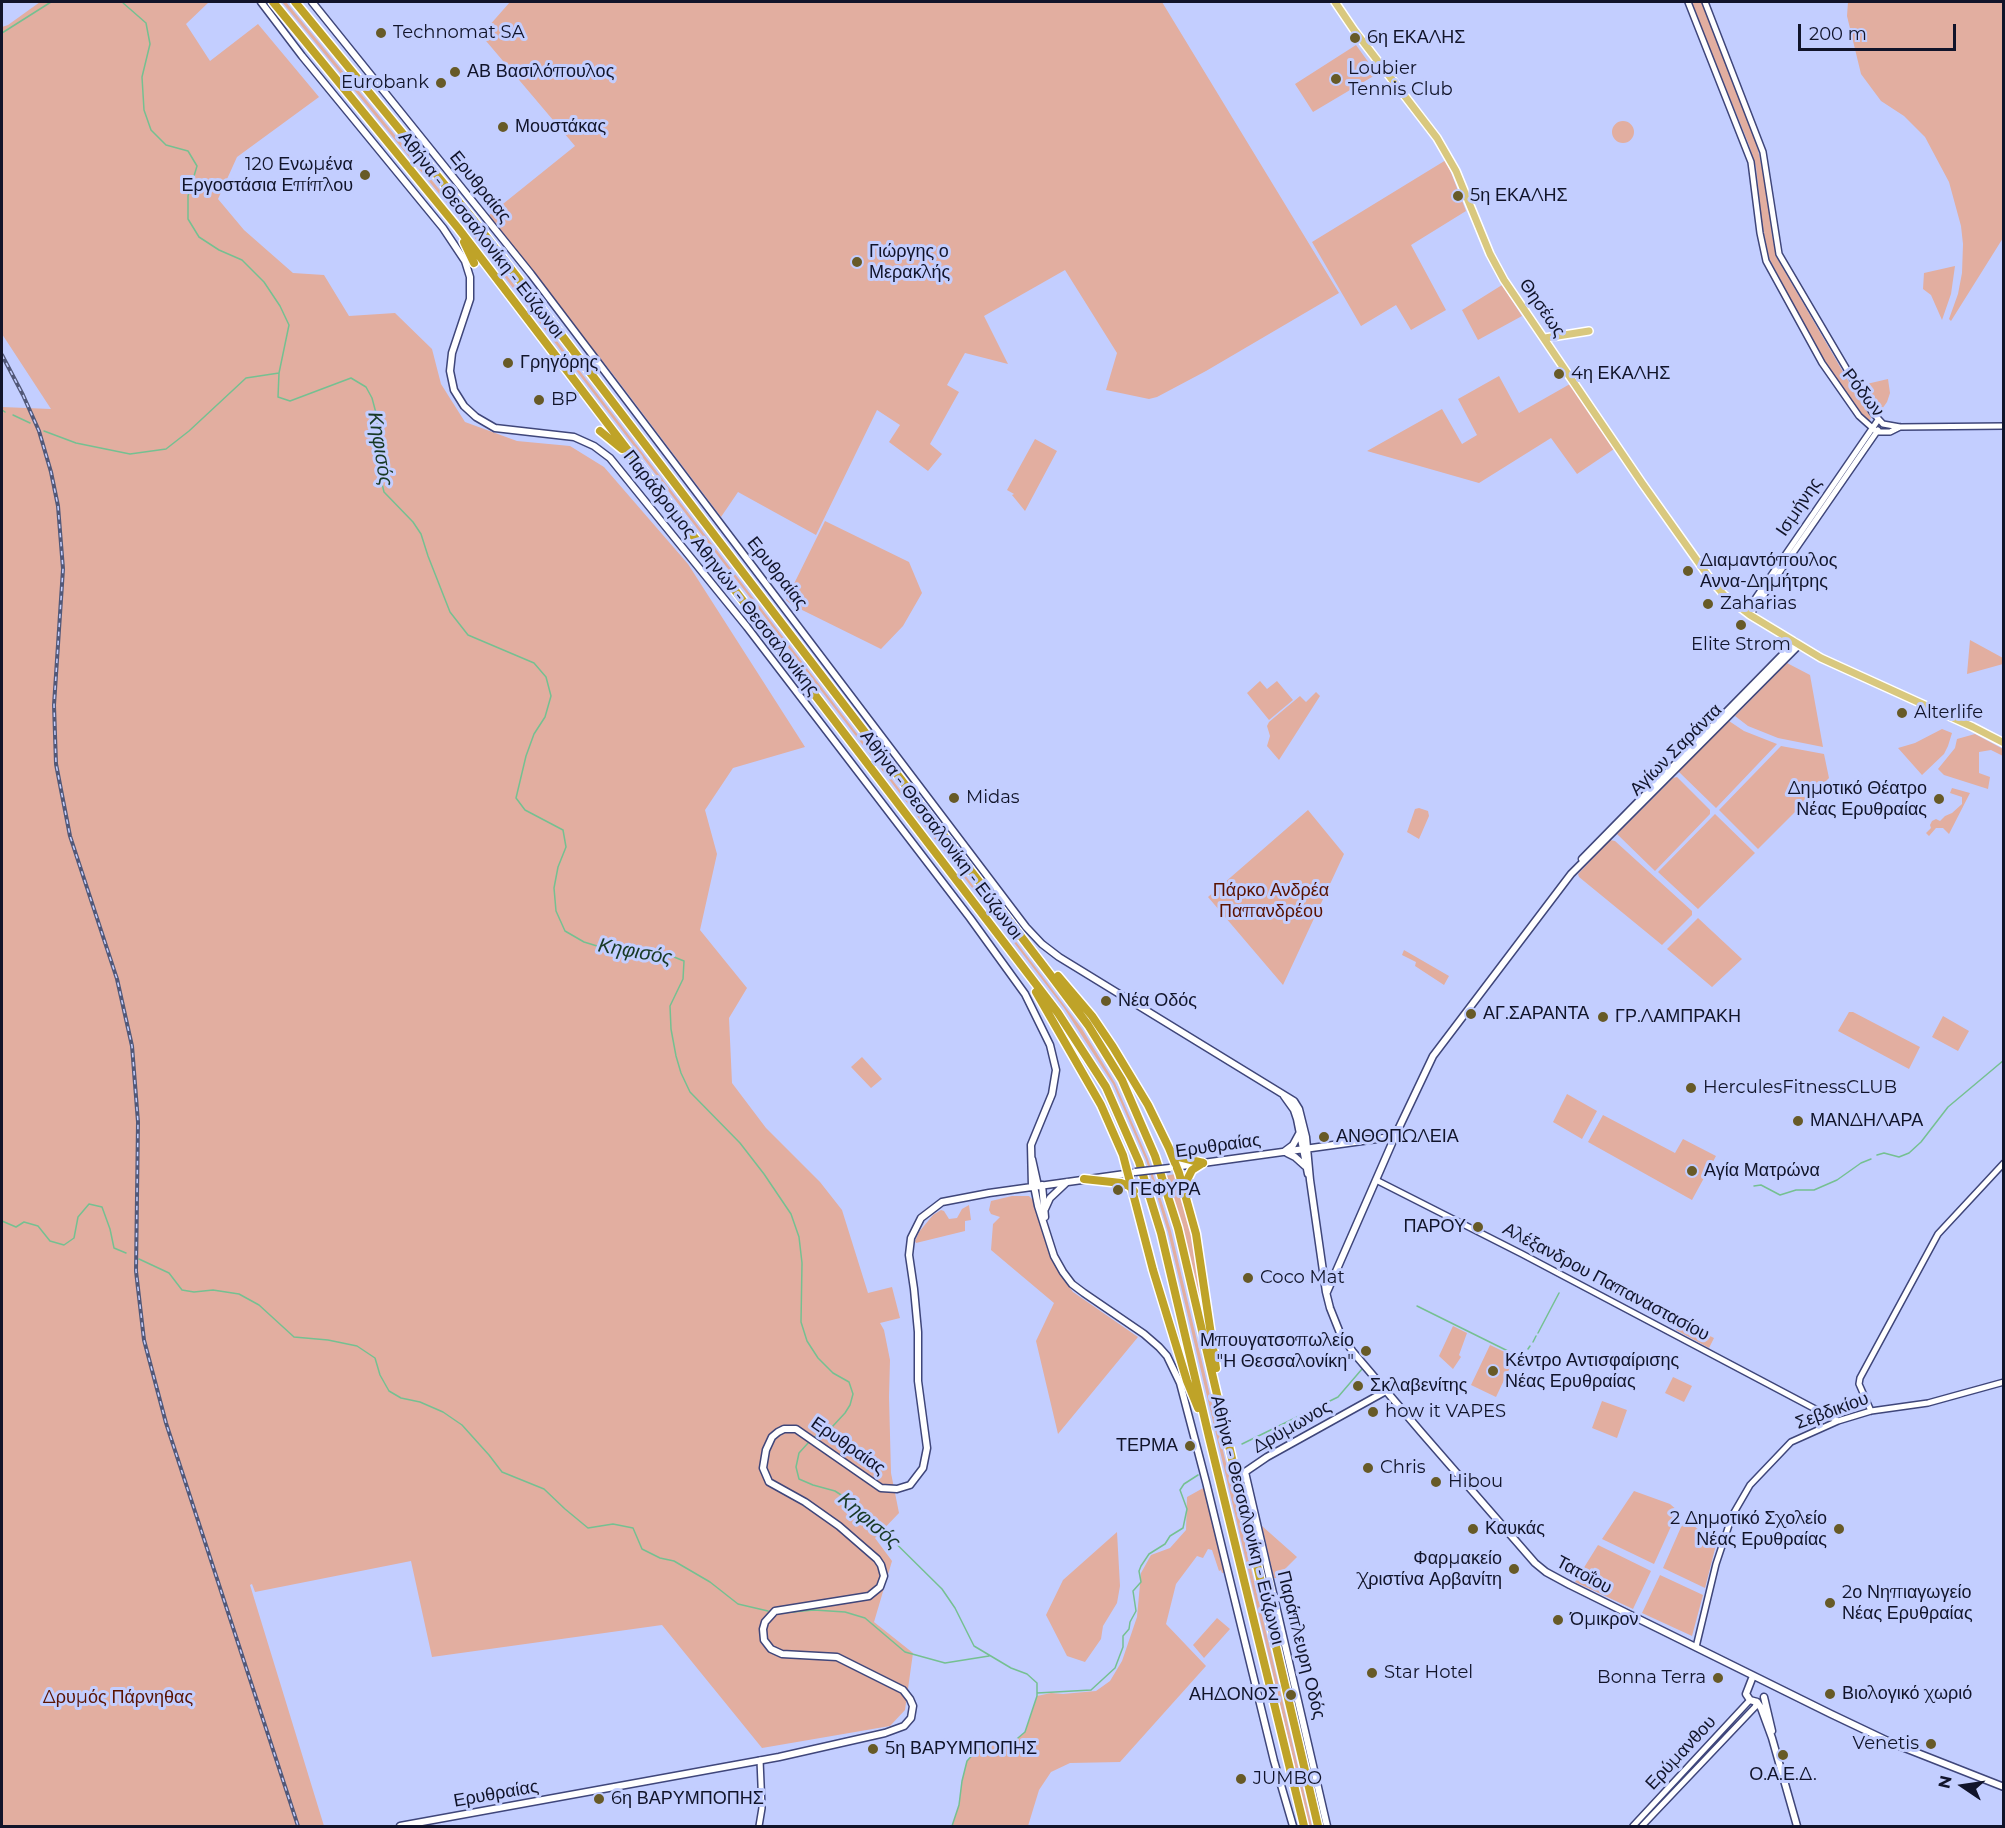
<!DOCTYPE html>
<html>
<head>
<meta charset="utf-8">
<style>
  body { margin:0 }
  #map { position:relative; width:2005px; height:1828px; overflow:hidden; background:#c3ceff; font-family:Montserrat,sans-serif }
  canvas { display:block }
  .frame { position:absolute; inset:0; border:3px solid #11142a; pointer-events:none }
  .north { position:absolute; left:1933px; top:1756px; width:60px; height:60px; -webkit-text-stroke:4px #c3ceff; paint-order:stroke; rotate:283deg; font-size:16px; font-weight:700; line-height:24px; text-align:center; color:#11142a }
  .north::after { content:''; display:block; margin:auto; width:21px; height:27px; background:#11142a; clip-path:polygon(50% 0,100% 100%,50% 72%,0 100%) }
  .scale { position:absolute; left:1798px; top:24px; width:158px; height:27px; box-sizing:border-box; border:3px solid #11142a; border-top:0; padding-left:8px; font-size:18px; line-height:21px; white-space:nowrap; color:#11142a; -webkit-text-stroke:4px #c3ceff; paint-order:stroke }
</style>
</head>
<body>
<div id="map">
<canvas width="2005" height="1828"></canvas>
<div class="frame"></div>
<div class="north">N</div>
<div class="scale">200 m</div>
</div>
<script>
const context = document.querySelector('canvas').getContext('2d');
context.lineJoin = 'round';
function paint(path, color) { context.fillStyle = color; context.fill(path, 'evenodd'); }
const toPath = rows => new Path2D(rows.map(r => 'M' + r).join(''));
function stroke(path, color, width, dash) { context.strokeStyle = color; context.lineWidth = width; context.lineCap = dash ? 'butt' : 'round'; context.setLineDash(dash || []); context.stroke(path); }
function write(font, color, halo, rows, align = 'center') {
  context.font = font + ' Montserrat,sans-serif'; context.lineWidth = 6; context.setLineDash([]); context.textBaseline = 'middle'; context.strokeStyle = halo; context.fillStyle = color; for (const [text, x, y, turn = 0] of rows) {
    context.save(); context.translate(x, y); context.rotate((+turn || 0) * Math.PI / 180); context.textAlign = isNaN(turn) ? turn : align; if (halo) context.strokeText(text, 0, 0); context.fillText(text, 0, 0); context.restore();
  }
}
const green = toPath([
  [40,2,209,2,186,24,210,61,258,24,319,97,237,157,218,199,244,230,293,273,324,275,349,316,395,313,432,349,441,384,465,422,517,441,570,446,604,467,688,564,805,747,733,768,705,810,717,854,700,930,747,988,729,1018,732,1083,766,1128,820,1182,842,1210,868,1293,892,1287,900,1318,880,1323,884,1330,890,1360,889,1397,891,1473,899,1513,875,1538,892,1561,874,1622,913,1653,905,1710,890,1726,762,1748,662,1625,432,1657,411,1561,255,1592,252,1584,250,1585,324,1826,2,1826,2,407,51,409,2,334,2,27,8,25],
  [282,2,286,2,466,222,1046,981,1082,1029,1115,1083,1148,1159,1171,1231,1312,1826,1309,1826,1168,1232,1146,1160,1113,1084,1064,1008,464,224],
  [510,2,1162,2,1339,293,1206,371,1157,397,1149,399,1106,390,1117,353,1065,270,984,316,1008,364,965,353,947,385,959,392,930,444,942,454,928,471,889,442,900,425,877,410,816,535,738,492,721,517,615,377,488,216,575,146,481,35],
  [1691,2,1702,2,1754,133,1767,189,1772,236,1777,258,1857,396,1868,412,1871,418,1868,422,1866,421,1835,380,1822,359,1769,258,1762,224,1756,167,1749,145],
  [1848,2,2003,2,2003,238,1951,321,1949,319,1958,294,1962,273,1963,244,1961,226,1949,182,1925,137,1904,116,1881,101,1861,74,1847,16],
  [1356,45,1377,74,1313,112,1295,84],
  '1612 132a11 11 0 1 1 22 0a11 11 0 1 1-22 0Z',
  [1446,160,1466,211,1411,245,1446,310,1411,330,1396,305,1361,326,1312,242],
  [1955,266,1951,294,1942,320,1931,295,1923,289,1924,273],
  [1502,285,1522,316,1478,340,1462,310],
  [1499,376,1519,413,1570,384,1614,449,1577,474,1551,438,1479,483,1367,451,1442,409,1462,444,1477,435,1458,399],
  [1888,379,1890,393,1887,402,1882,409,1872,408,1858,386],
  [1035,439,1057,451,1025,511,1012,495,1014,494,1007,490],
  [825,521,909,562,922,593,903,626,881,649,792,605,786,600],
  [1970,640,2003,658,2003,664,1967,674],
  [1787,663,1810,675,1823,747,1778,738,1748,726,1735,716],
  [1260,681,1267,689,1277,681,1293,700,1269,720,1247,693],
  [1316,692,1320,696,1279,760,1267,746,1270,736,1267,726,1269,722,1300,696,1306,702],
  [1729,721,1744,731,1777,744,1716,808,1678,771],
  [1942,729,1952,733,1948,746,1944,754,1922,775,1898,748,1915,743],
  [1975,734,2003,749,2003,756,1991,750,1979,752,1979,773,1990,777,1988,789,1944,775,1938,769,1955,748,1957,739],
  [1781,746,1824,754,1829,778,1758,849,1719,810],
  [1677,777,1710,810,1710,814,1655,871,1617,834,1673,778],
  [1952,788,1970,793,1949,834,1943,828,1936,828,1929,836,1926,833,1931,828,1930,825,1932,821,1936,819,1940,821,1945,816,1952,813,1962,804,1962,797,1950,793],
  [1419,808,1428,811,1429,816,1419,839,1407,832,1415,809],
  [1308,810,1344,854,1283,985,1208,897],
  [1715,814,1755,853,1698,909,1658,872],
  [1610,840,1615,841,1692,911,1692,915,1662,945,1579,877,1578,874],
  [1698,918,1742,959,1712,987,1667,949],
  [1404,950,1449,976,1444,985,1415,966,1416,962,1402,955],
  [1849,1012,1853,1012,1920,1047,1909,1069,1838,1031],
  [1943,1016,1969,1031,1958,1051,1932,1037],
  [862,1057,882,1079,871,1088,851,1067],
  [1567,1094,1597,1111,1582,1139,1553,1122],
  [1603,1115,1675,1153,1683,1139,1716,1156,1692,1200,1588,1142],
  [1175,1174,1191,1231,1209,1342,1182,1230,1165,1176],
  [1012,1196,1029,1196,1036,1203,1048,1251,1060,1275,1073,1292,1138,1337,1058,1434,1036,1341,1054,1303,991,1250,993,1224,1000,1217,991,1214,989,1210,991,1201],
  [969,1205,971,1220,965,1221,965,1231,916,1243,915,1241,919,1232,933,1215,941,1210,944,1211,949,1219,957,1218,962,1209],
  [1680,1321,1714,1338,1709,1348,1676,1330],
  [1453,1326,1467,1333,1459,1355,1461,1357,1453,1369,1439,1356],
  [1490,1345,1515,1357,1496,1397,1471,1385],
  [1673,1377,1692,1386,1684,1402,1665,1393],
  [1602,1401,1627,1410,1617,1438,1592,1428],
  [1205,1487,1226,1572,1222,1573,1221,1570,1219,1571,1212,1550,1208,1549,1203,1558,1197,1556,1176,1584,1166,1624,1206,1666,1120,1762,1070,1763,1051,1772,1039,1790,1028,1826,952,1826,959,1805,962,1781,967,1761,976,1751,989,1744,1012,1743,1025,1732,1037,1696,1051,1693,1063,1694,1096,1691,1110,1681,1122,1661,1137,1617,1141,1573,1151,1555,1170,1548,1186,1530,1187,1497],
  [1634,1491,1670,1504,1678,1511,1654,1564,1602,1539],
  [1685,1518,1716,1545,1705,1588,1663,1568],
  [1262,1526,1297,1557,1276,1578,1274,1578],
  [1117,1532,1120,1586,1117,1603,1103,1626,1101,1639,1085,1662,1067,1656,1046,1615,1063,1580],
  [1598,1545,1651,1571,1633,1609,1575,1582],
  [1660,1575,1703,1595,1692,1636,1642,1613],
  [1217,1618,1230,1629,1204,1658,1193,1645]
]);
const stream = toPath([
  [122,2,146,23,150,44,142,77,144,110,151,130,166,145,188,151,197,166,188,196,188,219,199,237,219,250,242,260,264,282,280,306,289,325,279,373,278,397,290,401,351,378,366,387,372,398,376,413,379,441,379,471,384,492,413,522,421,534,428,556,450,612,468,635,534,663,546,677,551,696,545,717,534,734,526,756,516,798,525,810,563,830,566,847,558,867,554,888,556,911,565,931,584,942,620,953,664,953,684,961,683,979,670,1006,671,1029,676,1056,681,1073,690,1092,740,1143,764,1174,791,1214,799,1237,802,1263,801,1322,807,1341,818,1358,833,1373,849,1382,853,1394,850,1405,845,1413,832,1427,819,1433,813,1439],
  [2,33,51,2],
  [2,410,5,412],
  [13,415,30,423],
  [44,431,76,443,130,454,166,449,189,431,246,378,279,373],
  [1877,1155,1884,1153,1899,1157,1909,1153,1921,1142,1948,1107,2004,1060],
  [1754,1186,1761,1185,1780,1195,1796,1190,1814,1190,1837,1180,1861,1163,1871,1159],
  [2,1221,16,1227,24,1222,38,1226,50,1241,64,1245,74,1238,78,1217,89,1204,102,1207,110,1229,114,1248,126,1253],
  [139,1259,169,1273,182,1290,194,1292,213,1290,239,1294,259,1305,294,1337,328,1340,357,1346,375,1358,380,1375,389,1391,401,1398,420,1402,443,1412,462,1425,489,1455,502,1472,544,1489,565,1509,588,1528,613,1524,633,1528,642,1549,660,1558,674,1561,710,1582,738,1604,768,1611],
  [1417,1306,1520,1357],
  [1538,1333,1559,1293],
  [1533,1342,1536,1336],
  [1528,1349,1530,1346],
  [809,1442,799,1453,796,1467,799,1479,813,1485,835,1491,858,1506,942,1589,955,1608,974,1646,1011,1668,1027,1674,1037,1683,1037,1696,1025,1732,1012,1743,989,1744,976,1751,967,1761,962,1781,959,1805,952,1826],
  [1242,1444,1338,1397,1362,1369],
  [782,1613,814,1610,845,1612,865,1618,905,1652,945,1663,989,1656],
  [1037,1693,1091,1690,1115,1668,1123,1647,1123,1636,1129,1629,1130,1622,1136,1611,1133,1591,1141,1582,1139,1571,1141,1566,1149,1554,1165,1544,1170,1536,1183,1528,1187,1509,1180,1490,1184,1484,1198,1475]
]);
const tertiary = toPath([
  [1688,2,1751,162,1760,233,1766,261,1822,363,1859,416,1877,432,1890,432,1900,427],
  [1705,2,1763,152,1779,254,1872,412,1883,424,1900,427,2004,426],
  [1746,612,1878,420],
  [1750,615,1878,430],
  [1376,1180,1522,1254,1838,1421],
  [1871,1411,1859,1384,1860,1378,1938,1234,2004,1163],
  [1696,1647,1716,1564,1732,1516,1750,1485,1791,1442,1838,1421,1871,1411,1928,1403,2004,1382],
  [759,1826,762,1808,760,1760],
  [1633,1826,1750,1700],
  [1642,1826,1755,1707,1757,1702]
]);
const secondary = toPath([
  [261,2,302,56,443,228,465,261,470,277,470,299,452,353,450,371,454,390,464,406,476,417,495,428,574,437,594,446,610,458,747,627,970,918,1025,994,1050,1045,1056,1070,1052,1094,1031,1145,1032,1187],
  [312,2,531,274,1026,927,1042,944,1059,957,1294,1101,1299,1109,1306,1137,1310,1180,1326,1292,1330,1308,1340,1333,1353,1352,1421,1432,1535,1563,1546,1572,1570,1585,1831,1714,1892,1743,2004,1787],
  [1582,859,1795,642],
  [1284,1096,1294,1110,1297,1119,1308,1174],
  [1285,1151,1293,1145,1299,1134],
  [1287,1153,1295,1157,1305,1166],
  [1032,1159,1038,1186],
  [1174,1167,1384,1138,1395,1134],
  [1042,1185,1045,1217],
  [1034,1186,1038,1206,1054,1256,1063,1272,1072,1284,1084,1293,1144,1334,1159,1347,1167,1356,1180,1383,1206,1482,1274,1761,1293,1826],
  [1045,1209,1050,1198,1067,1182],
  [1327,1292,1396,1134,1433,1056,1571,874,1799,645],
  [1753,1676,1746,1694,1750,1700,1757,1702],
  [1764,1697,1772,1731],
  [1757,1702,1761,1708,1772,1738,1797,1826],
  [400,1826,779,1757,885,1733,904,1726,911,1718,913,1706,910,1699,903,1690,837,1657,782,1654,771,1649,764,1640,763,1629,765,1622,775,1611,869,1596,880,1587,884,1576,881,1565,877,1559,839,1526,805,1502,769,1482,763,1468,766,1450,772,1437,778,1432,784,1429,796,1429,881,1488,897,1489,910,1485,923,1468,927,1448,918,1381,918,1332,914,1289,909,1255,911,1238,921,1218,942,1202,989,1193,1132,1173],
  [1327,1826,1245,1472,1267,1457,1386,1391]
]);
const primary = toPath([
  [1335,2,1354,30,1437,138,1456,171,1490,254,1504,280,1642,483,1711,580,1724,595,1750,615,1821,658,1973,727,2004,743],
  [1545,338,1589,331]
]);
const motorway = toPath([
  [273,2,458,228,1058,1013,1106,1087,1139,1162,1161,1233,1209,1437,1304,1826],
  [295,2,472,218,1052,977,1088,1025,1122,1080,1155,1156,1178,1228,1318,1826],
  [464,242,474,263],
  [600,431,622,449],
  [1058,976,1092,1016,1113,1047,1148,1105,1169,1148,1179,1173,1196,1234,1216,1368],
  [1036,992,1101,1105,1123,1155,1153,1270,1187,1381,1198,1408],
  [1171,1151,1179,1157,1203,1163],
  [1084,1179,1121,1183,1129,1186,1134,1191],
  [1185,1190,1186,1182,1192,1170,1203,1163]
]);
const rail = toPath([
  [2,355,23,395,39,431,51,472,58,506,63,569,54,705,56,764,70,836,117,979,132,1046,138,1122,136,1271,144,1340,166,1423,298,1826]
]);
const secondaryBridge = toPath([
  [1135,1172,1170,1168]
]);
const markers = [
  [381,33,6,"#675a27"],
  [1355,38,6,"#675a27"],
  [455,72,6,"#675a27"],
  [1336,79,6,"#675a27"],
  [441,83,6,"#675a27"],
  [503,127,6,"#675a27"],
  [365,175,6,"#675a27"],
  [1458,196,6,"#675a27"],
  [857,262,6,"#675a27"],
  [508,363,6,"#675a27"],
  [1559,374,6,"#675a27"],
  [539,400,6,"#675a27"],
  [1688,571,6,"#675a27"],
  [1708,604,6,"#675a27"],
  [1741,625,6,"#675a27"],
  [1902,713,6,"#675a27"],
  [954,798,6,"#675a27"],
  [1939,799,6,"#675a27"],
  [1106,1001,6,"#675a27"],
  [1471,1014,6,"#675a27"],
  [1603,1017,6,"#675a27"],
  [1691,1088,6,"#675a27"],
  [1798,1121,6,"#675a27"],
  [1324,1137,6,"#675a27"],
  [1692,1171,6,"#675a27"],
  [1118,1190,6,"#675a27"],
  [1478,1227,6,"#675a27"],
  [1248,1278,6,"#675a27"],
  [1366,1351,6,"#675a27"],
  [1493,1371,6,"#675a27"],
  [1358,1386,6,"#675a27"],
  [1373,1412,6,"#675a27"],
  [1190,1446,6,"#675a27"],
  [1368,1468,6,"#675a27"],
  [1436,1482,6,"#675a27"],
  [1473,1529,6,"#675a27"],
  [1839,1529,6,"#675a27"],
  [1514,1569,6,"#675a27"],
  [1830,1603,6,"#675a27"],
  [1558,1620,6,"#675a27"],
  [1372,1673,6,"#675a27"],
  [1718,1678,6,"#675a27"],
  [1830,1694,6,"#675a27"],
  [1291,1695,6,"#675a27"],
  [1931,1744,6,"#675a27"],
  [873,1749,6,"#675a27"],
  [1783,1755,6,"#675a27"],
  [1241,1779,6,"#675a27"],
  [599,1799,6,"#675a27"]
];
const poiNames = [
  ["Technomat SA",393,33],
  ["6η ΕΚΑΛΗΣ",1367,38],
  ["Loubier",1348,69],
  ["Tennis Club",1348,90],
  ["ΑΒ Βασιλόπουλος",467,72],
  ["Eurobank",429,83,"right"],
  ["Μουστάκας",515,127],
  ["120 Ενωμένα",353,165,"right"],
  ["Εργοστάσια Επίπλου",353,186,"right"],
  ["5η ΕΚΑΛΗΣ",1470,196],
  ["Γιώργης ο",869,252],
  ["Μερακλής",869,273],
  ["Γρηγόρης",520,363],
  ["4η ΕΚΑΛΗΣ",1571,374],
  ["BP",551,400],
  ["Διαμαντόπουλος",1700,561],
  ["Αννα-Δημήτρης",1700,582],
  ["Zaharias",1720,604],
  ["Elite Strom",1741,645,"center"],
  ["Alterlife",1914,713],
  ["Δημοτικό Θέατρο",1927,789,"right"],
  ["Νέας Ερυθραίας",1927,810,"right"],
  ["Midas",966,798],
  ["Νέα Οδός",1118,1001],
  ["ΑΓ.ΣΑΡΑΝΤΑ",1483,1014],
  ["ΓΡ.ΛΑΜΠΡΑΚΗ",1615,1017],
  ["HerculesFitnessCLUB",1703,1088],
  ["ΜΑΝΔΗΛΑΡΑ",1810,1121],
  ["ΑΝΘΟΠΩΛΕΙΑ",1336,1137],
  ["Αγία Ματρώνα",1704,1171],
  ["ΓΕΦΥΡΑ",1130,1190],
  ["ΠΑΡΟΥ",1466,1227,"right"],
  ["Coco Mat",1260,1278],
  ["Μπουγατσοπωλείο",1354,1341,"right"],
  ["\"Η Θεσσαλονίκη\"",1354,1362,"right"],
  ["Κέντρο Αντισφαίρισης",1505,1361],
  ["Νέας Ερυθραίας",1505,1382],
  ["Σκλαβενίτης",1370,1386],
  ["how it VAPES",1385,1412],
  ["ΤΕΡΜΑ",1178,1446,"right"],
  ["Chris",1380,1468],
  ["Hibou",1448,1482],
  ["2 Δημοτικό Σχολείο",1827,1519,"right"],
  ["Νέας Ερυθραίας",1827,1540,"right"],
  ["Καυκάς",1485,1529],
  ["Φαρμακείο",1502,1559,"right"],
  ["Χριστίνα Αρβανίτη",1502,1580,"right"],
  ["2ο Νηπιαγωγείο",1842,1593],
  ["Νέας Ερυθραίας",1842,1614],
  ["Όμικρον",1570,1620],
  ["Star Hotel",1384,1673],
  ["Bonna Terra",1706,1678,"right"],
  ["Βιολογικό χωριό",1842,1694],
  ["ΑΗΔΟΝΟΣ",1279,1695,"right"],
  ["Venetis",1919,1744,"right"],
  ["5η ΒΑΡΥΜΠΟΠΗΣ",885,1749],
  ["Ο.Α.Ε.Δ.",1783,1775,"center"],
  ["JUMBO",1253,1779],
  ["6η ΒΑΡΥΜΠΟΠΗΣ",611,1799]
];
const streetNames = [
  ["Ερυθραίας",480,187,51],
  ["Αθήνα - Θεσσαλονίκη - Εύζωνοι",481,235,52],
  ["Θησέως",1542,308,55],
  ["Ρόδων",1863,393,52],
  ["Ισμήνης",1799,507,-56],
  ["Παράδρομος Αθηνών - Θεσσαλονίκης",721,573,52],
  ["Ερυθραίας",777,573,52],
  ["Αγίων Σαράντα",1676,750,-45],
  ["Αθήνα - Θεσσαλονίκη - Εύζωνοι",941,835,53],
  ["Ερυθραίας",1218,1146,-8],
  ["Αλέξανδρου Παπαναστασίου",1606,1282,28],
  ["Σεβδικίου",1832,1411,-20],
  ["Δρύμωνος",1292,1427,-30],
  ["Ερυθραίας",848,1446,35],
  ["Αθήνα - Θεσσαλονίκη - Εύζωνοι",1247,1520,76],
  ["Τατοΐου",1584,1575,28],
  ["Παράπλευρη Οδός",1301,1645,76],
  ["Ερύμανθου",1681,1753,-47],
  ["Ερυθραίας",496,1794,-10]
];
const parkNames = [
  ["Πάρκο Ανδρέα",1271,891],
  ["Παπανδρέου",1271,912],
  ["Δρυμός Πάρνηθας",118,1698]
];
const waterNames = [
  ["Κηφισός",380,449,81],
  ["Κηφισός",635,952,10],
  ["Κηφισός",869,1521,41]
];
paint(green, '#e2aea0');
stroke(stream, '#75c091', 1.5);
stroke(tertiary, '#3f467a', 8);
stroke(secondary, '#3f467a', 9);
stroke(primary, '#fff', 10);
stroke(motorway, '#fff', 11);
stroke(tertiary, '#fff', 5);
stroke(secondary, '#fff', 6);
stroke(primary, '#d9c87e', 7);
stroke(motorway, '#bfa328', 8);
stroke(rail, '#525878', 4);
stroke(rail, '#c3ceff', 1.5, [4.5]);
stroke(secondaryBridge, '#3f467a', 9, []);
stroke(secondaryBridge, '#fff', 6);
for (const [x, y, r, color] of markers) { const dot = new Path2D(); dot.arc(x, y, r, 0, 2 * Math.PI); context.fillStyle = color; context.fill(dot); stroke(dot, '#c3ceff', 2); }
write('18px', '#11142a', '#c3ceff', poiNames, 'left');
write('18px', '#11142a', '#c3ceff', streetNames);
write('18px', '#5a1301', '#c3ceff', parkNames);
write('italic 20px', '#183925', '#c3ceff', waterNames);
</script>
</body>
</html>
